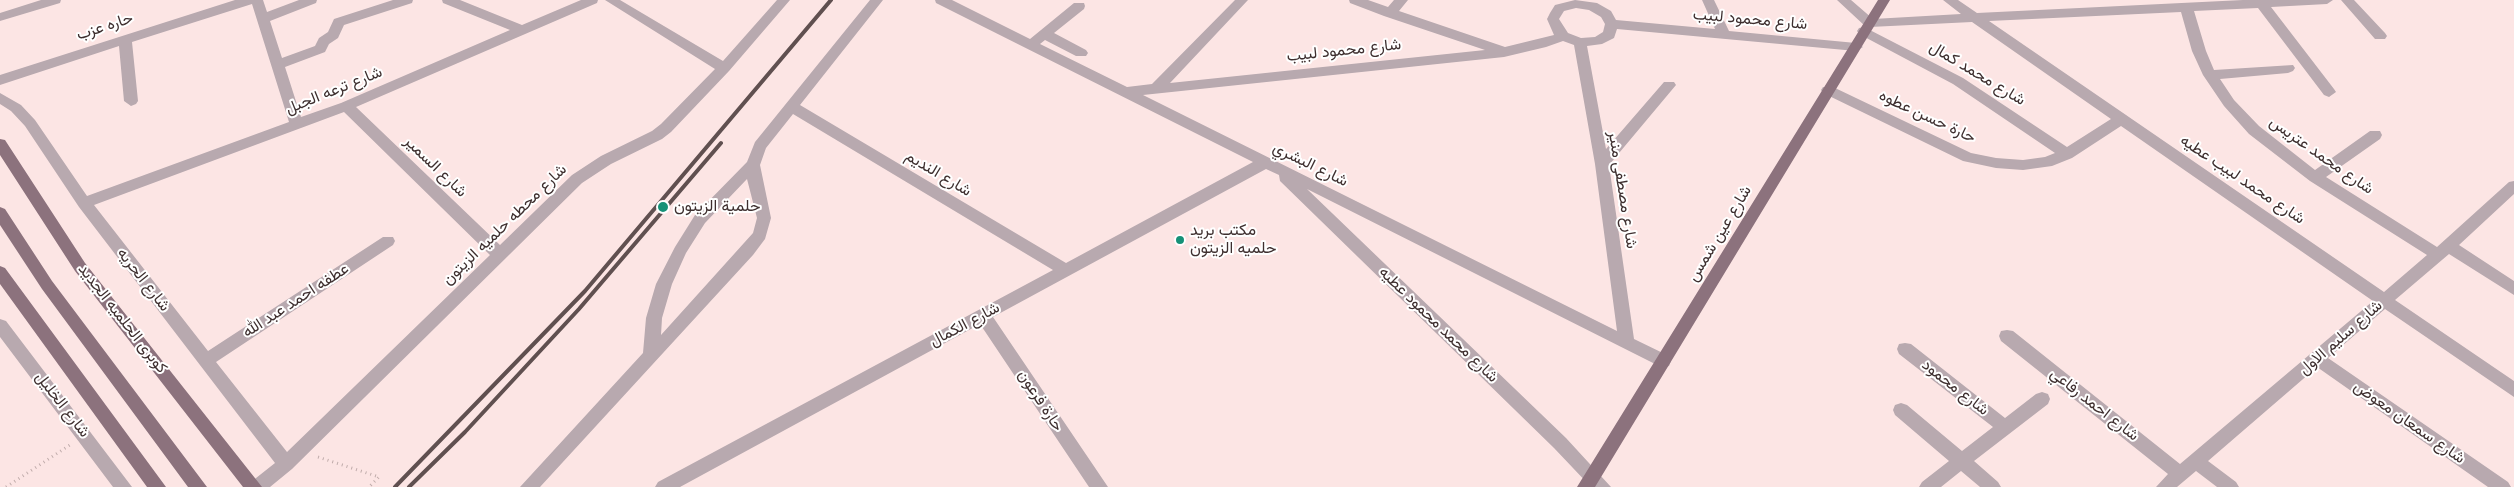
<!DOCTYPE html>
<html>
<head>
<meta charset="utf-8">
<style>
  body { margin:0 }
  canvas { display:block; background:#fce5e4 }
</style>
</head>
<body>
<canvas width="2514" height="487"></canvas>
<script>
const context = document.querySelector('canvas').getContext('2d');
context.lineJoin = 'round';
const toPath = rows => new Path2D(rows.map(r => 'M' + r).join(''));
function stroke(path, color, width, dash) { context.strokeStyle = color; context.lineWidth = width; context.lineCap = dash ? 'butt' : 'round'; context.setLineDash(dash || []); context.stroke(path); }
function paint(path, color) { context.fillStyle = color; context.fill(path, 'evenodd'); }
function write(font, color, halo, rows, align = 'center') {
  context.font = font + ' Poppins,Vazirmatn,sans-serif'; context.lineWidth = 4; context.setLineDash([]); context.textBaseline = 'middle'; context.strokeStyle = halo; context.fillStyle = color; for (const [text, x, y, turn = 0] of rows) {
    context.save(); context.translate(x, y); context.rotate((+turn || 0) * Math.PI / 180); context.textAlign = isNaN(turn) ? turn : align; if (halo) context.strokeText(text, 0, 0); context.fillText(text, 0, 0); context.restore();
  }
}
const path = toPath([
  [318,457,379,477,369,487],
  [6,487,70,445]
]);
const minor = toPath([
  [41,0,61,0,60,3,0,21,0,13,41,0],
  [235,0,263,0,267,12,299,0,317,0,316,3,270,21,282,58,315,46,319,38,328,32,334,19,393,0,413,0,412,3,344,25,338,38,329,44,325,52,285,67,301,117,341,103,510,30,443,3,442,0,460,0,522,25,581,0,598,0,597,3,356,107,500,245,572,175,601,156,652,131,661,124,715,69,605,0,620,0,723,61,777,0,790,0,729,71,671,132,662,139,611,164,582,183,292,469,270,487,248,487,251,482,275,463,79,207,25,126,11,111,0,104,0,93,21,105,35,120,87,196,289,122,252,4,132,42,138,101,136,104,131,106,124,101,119,46,0,85,0,75,235,0],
  [344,112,490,255,287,452,216,362,393,245,395,241,393,237,383,237,208,351,94,205,344,112],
  [870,0,883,0,800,105,1066,263,1253,162,936,3,935,0,952,0,1030,39,1074,3,1084,3,1085,6,1084,9,1054,33,1086,50,1088,53,1086,56,1076,56,1045,40,1040,44,1127,87,1152,84,1235,0,1248,0,1170,83,1485,50,1384,16,1350,3,1349,0,1368,0,1388,7,1394,0,1408,0,1399,11,1505,47,1554,35,1547,19,1550,13,1555,5,1575,0,1597,3,1611,11,1616,20,1715,29,1702,0,1714,0,1729,31,1856,43,1863,47,1856,51,1617,29,1614,38,1602,44,1587,46,1606,149,1664,82,1674,82,1676,85,1609,165,1634,339,1669,356,1671,361,1669,366,1663,368,1307,189,1566,438,1611,487,1591,487,1554,448,1280,181,1279,175,1266,169,993,317,1108,487,1089,487,980,324,680,487,655,487,658,482,1053,270,793,114,766,148,760,165,771,218,765,239,753,255,540,487,520,487,643,353,646,318,656,284,675,247,695,215,747,162,755,142,870,0],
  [1576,8,1589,10,1601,17,1605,24,1603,32,1595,37,1581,38,1568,33,1559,19,1564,11,1576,8],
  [1563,41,1574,45,1595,164,1617,331,1143,95,1504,57,1546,47,1563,41],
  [747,179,757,218,753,233,661,335,662,318,672,284,686,253,705,223,747,179],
  [1837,0,1851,0,1873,19,1961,14,1943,0,1958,0,1977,13,2243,0,2333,0,2327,4,2271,7,2334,89,2336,92,2329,97,2324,95,2258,8,2194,11,2206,51,2214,70,2293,65,2295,68,2293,71,2288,73,2220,79,2234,100,2259,126,2315,170,2370,131,2380,131,2382,135,2380,139,2326,177,2437,247,2509,182,2514,181,2514,194,2459,245,2514,281,2514,295,2449,254,2395,300,2514,381,2514,397,2385,309,2328,358,2508,482,2511,487,2488,487,2317,367,2208,461,2236,482,2239,487,2217,487,2196,471,2177,487,2156,487,2168,474,2001,341,1999,336,2001,331,2007,330,2013,331,2180,464,2373,301,2121,126,2072,158,2052,166,2023,170,1996,168,1963,161,1823,93,1821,90,1823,87,1833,87,1971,153,1996,158,2023,160,2045,157,2055,153,1953,84,1859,34,1857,31,1859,28,1864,27,1963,78,2067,147,2111,119,1972,22,1870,27,1865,26,1837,0],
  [2181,12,2192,51,2203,75,2224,106,2249,134,2310,181,2427,255,2384,292,1989,21,2181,12],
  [2341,0,2354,0,2385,33,2387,36,2385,39,2375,39,2341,0],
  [0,319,6,321,132,487,113,487,0,337,0,319],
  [1905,343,1911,344,2005,418,2036,394,2042,392,2048,394,2050,399,2048,404,1974,461,1998,482,2001,487,1980,487,1961,471,1941,487,1919,487,1922,482,1949,461,1895,415,1893,410,1895,405,1901,403,1907,405,1962,451,1993,427,1899,354,1897,349,1899,344,1905,343]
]);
const major = toPath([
  [1878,0,1890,0,1595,487,1577,487,1878,0],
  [0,139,5,140,85,263,262,487,243,487,75,271,0,155,0,139],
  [0,207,5,209,52,281,207,487,188,487,42,289,0,225,0,207],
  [0,266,5,268,166,487,147,487,0,284,0,266]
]);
const rail = toPath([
  [395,487,585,291,831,0],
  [409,487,465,432,579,309,721,143]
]);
const markers = [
  [663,207,6,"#169177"],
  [1180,240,5,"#169177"]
];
const streetNames = [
  ["شارع محمود لبيب",1750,20,5],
  ["حاره عزب",105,27,-18],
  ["شارع محمود لبيب",1344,51,-6],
  ["شارع محمد كمال",1977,74,31],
  ["شارع ترعه الجبل",334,91,-22],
  ["حارة حسن عطوه",1927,117,25],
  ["شارع محمد عتريس",2321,156,35],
  ["شارع البشري",1310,165,26],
  ["شارع السمير",435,167,44],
  ["شارع النديم",938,174,31],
  ["شارع محمد لبيب عطيه",2242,180,34],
  ["شارع مصطفى منير",1622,190,81],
  ["شارع محطه حلميه الزيتون",505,225,-44],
  ["شارع عين شمس",1720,234,-59],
  ["شارع الحريه",143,280,52],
  ["عطفه احمد عبد الله",296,301,-33],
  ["كوبرى الحلميه الجديد",122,319,52],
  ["شارع الكمال",965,325,-28],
  ["شارع محمد محمود عطيه",1438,325,44],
  ["شارع سليم الاول",2341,338,-41],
  ["شارع محمود",1955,388,38],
  ["حارة فرعون",1040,401,57],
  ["شارع الخليل",62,405,52],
  ["شارع احمد رفاعي",2094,405,38],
  ["شارع سمعان معوض",2409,423,35]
];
const poiNames = [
  ["حلمية الزيتون",674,207],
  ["مكتب بريد",1190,231],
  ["حلميه الزيتون",1190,249]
];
stroke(path, '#c0acab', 3, [1, 4]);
paint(minor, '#b8a9af');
paint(major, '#8c727d');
stroke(rail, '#605050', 4);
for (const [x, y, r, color] of markers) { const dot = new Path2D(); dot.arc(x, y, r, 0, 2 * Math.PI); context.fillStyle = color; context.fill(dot); stroke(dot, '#fff', 2); }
write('16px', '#3e2f2f', '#fff', streetNames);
write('16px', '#3e2f2f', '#fff', poiNames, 'left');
</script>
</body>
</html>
